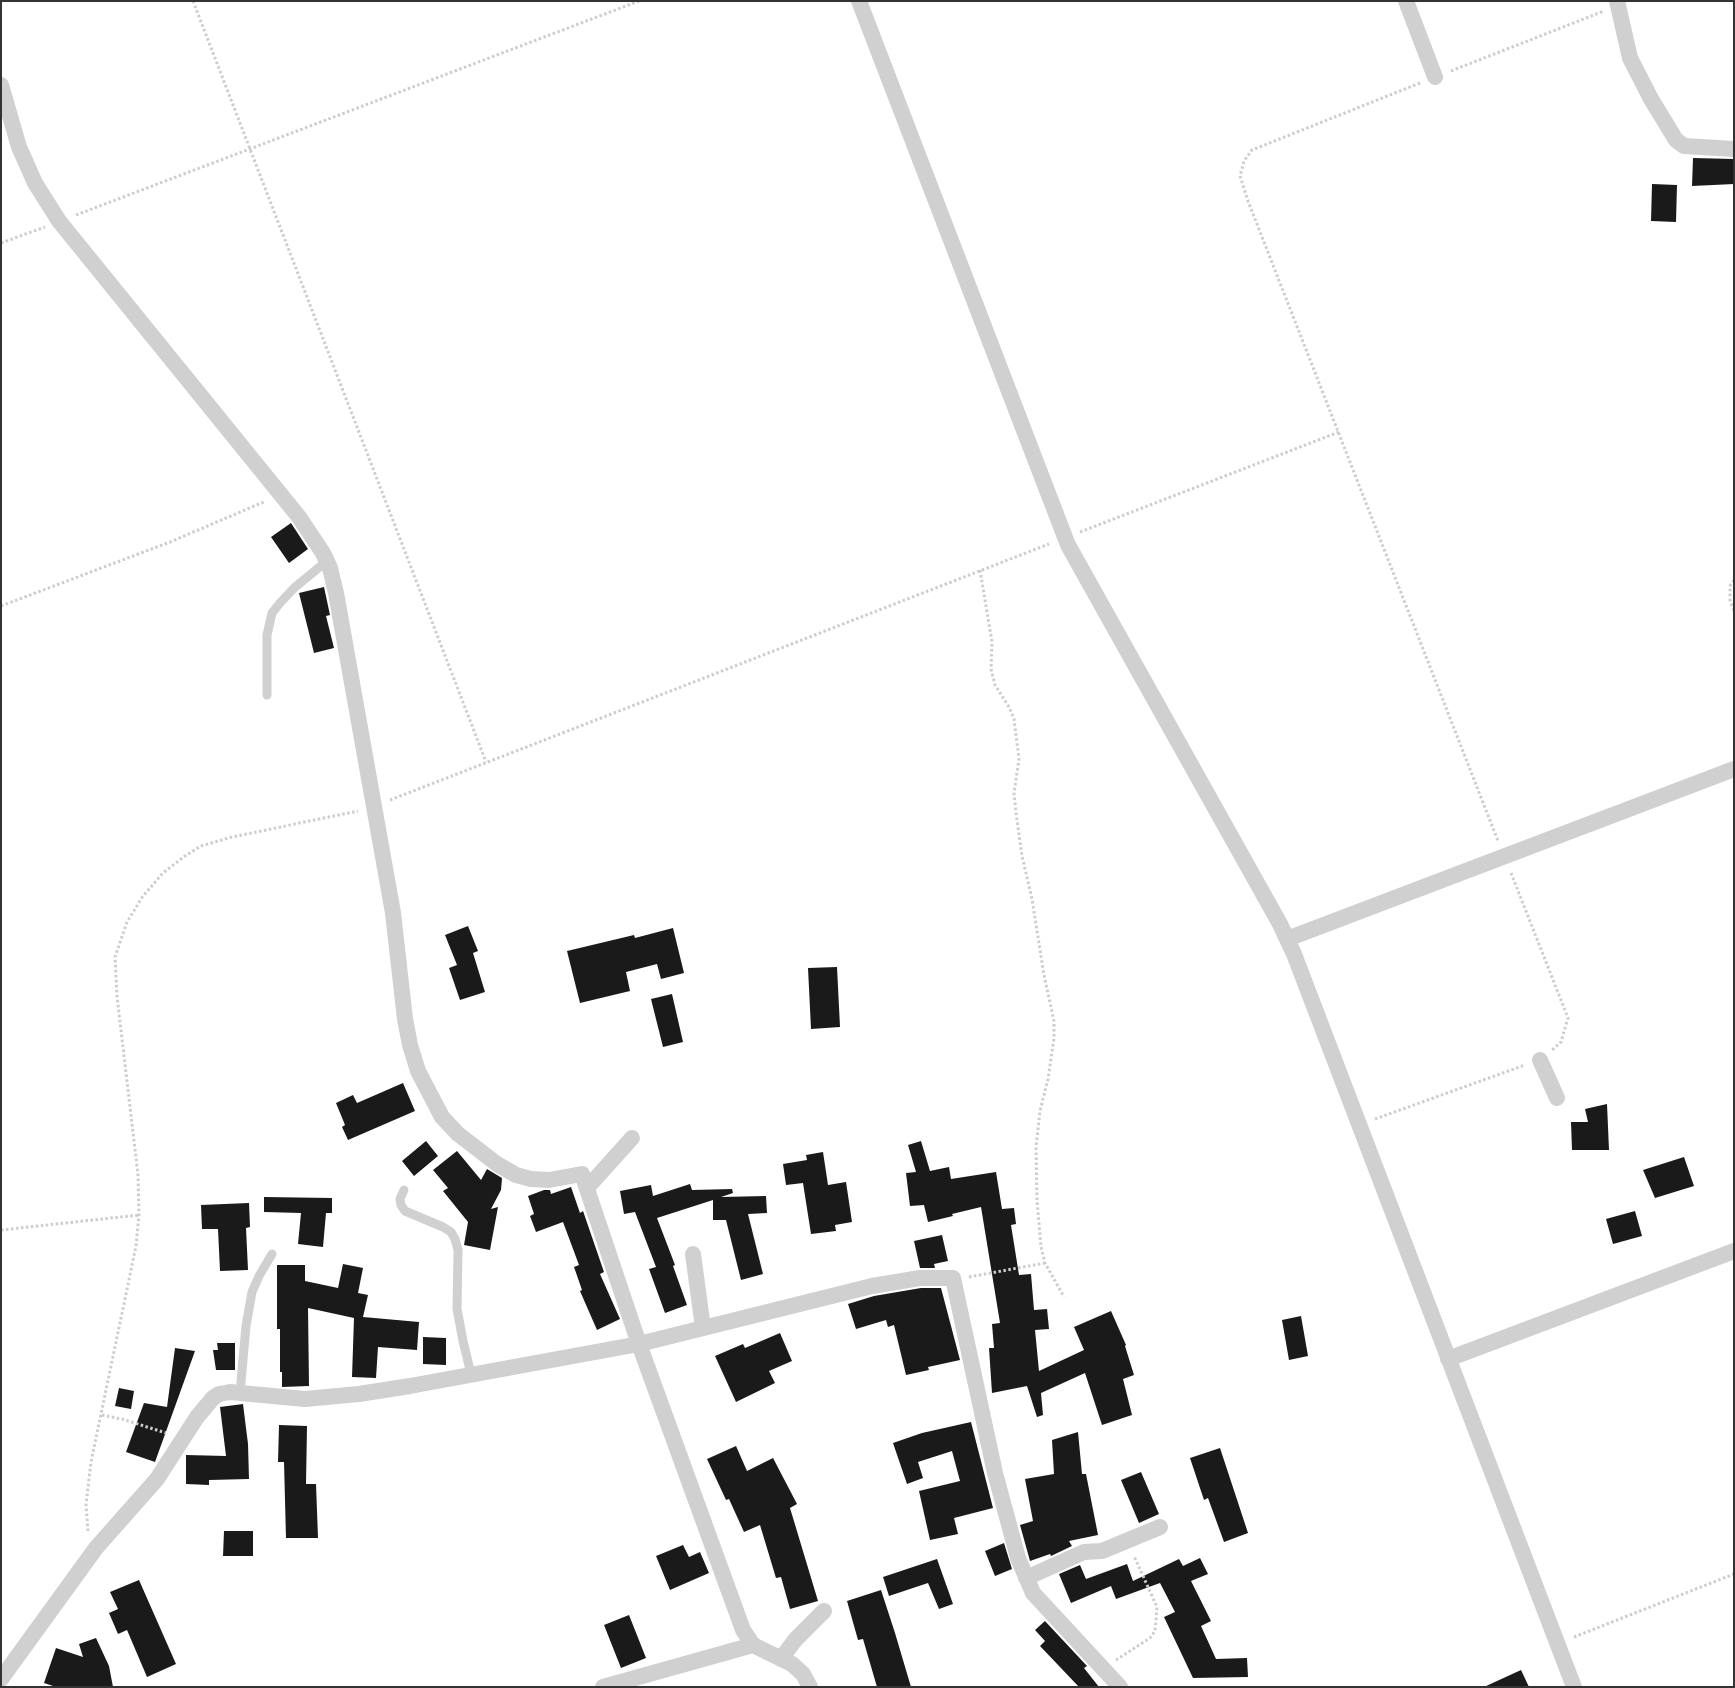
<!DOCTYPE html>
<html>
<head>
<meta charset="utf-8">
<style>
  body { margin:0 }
  #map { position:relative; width:1735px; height:1688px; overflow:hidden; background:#fff; font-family:"Open Sans",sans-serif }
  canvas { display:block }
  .frame { position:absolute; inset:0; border:2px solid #333; pointer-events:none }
</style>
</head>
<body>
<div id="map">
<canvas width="1735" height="1688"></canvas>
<div class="frame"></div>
</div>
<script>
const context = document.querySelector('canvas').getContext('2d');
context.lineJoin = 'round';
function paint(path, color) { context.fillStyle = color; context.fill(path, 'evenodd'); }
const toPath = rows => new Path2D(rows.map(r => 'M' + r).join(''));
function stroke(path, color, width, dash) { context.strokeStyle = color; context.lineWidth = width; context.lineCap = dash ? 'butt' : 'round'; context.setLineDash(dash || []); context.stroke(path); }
const building = toPath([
  [1693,158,1734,159,1734,184,1692,186],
  [1652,184,1677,185,1676,222,1651,221],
  [291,523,308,549,289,563,271,537],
  [324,587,330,615,326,616,334,648,314,653,299,593],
  [468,926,478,951,473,953,485,992,460,1000,449,968,457,965,445,935],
  [673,928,684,973,661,979,657,964,626,972,630,991,580,1003,567,951,634,935,635,938],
  [837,967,840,1027,811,1029,808,968],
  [672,994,683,1042,663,1047,651,999],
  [403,1083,415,1111,348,1140,342,1127,345,1125,336,1103,353,1095,357,1103],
  [1607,1104,1609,1150,1572,1150,1571,1122,1588,1122,1585,1109],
  [426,1141,438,1156,414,1176,402,1161],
  [921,1141,930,1171,949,1167,951,1179,996,1172,1002,1209,1014,1208,1016,1224,1011,1225,1019,1275,1031,1274,1034,1310,1047,1309,1049,1329,1035,1330,1039,1371,1084,1350,1074,1327,1111,1311,1126,1345,1125,1346,1134,1375,1123,1379,1132,1415,1102,1425,1085,1373,1041,1393,1043,1415,1037,1417,1027,1386,992,1393,989,1348,994,1348,992,1324,1000,1323,981,1207,952,1214,953,1216,928,1222,924,1205,910,1206,906,1173,916,1172,908,1145],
  [457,1151,481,1180,487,1169,502,1178,501,1190,491,1209,498,1207,490,1250,464,1245,468,1222,443,1191,448,1188,433,1170],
  [823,1152,828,1185,846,1182,852,1222,835,1225,836,1231,811,1234,803,1183,786,1185,783,1164,807,1160,806,1155],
  [1684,1157,1694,1186,1655,1198,1643,1170],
  [690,1184,692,1190,732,1189,733,1193,721,1197,766,1196,767,1213,748,1214,763,1274,741,1280,726,1220,713,1220,713,1200,657,1218,675,1265,673,1266,687,1305,665,1313,649,1269,656,1267,635,1212,624,1214,620,1191,651,1185,653,1196],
  [571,1187,580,1213,583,1211,604,1272,600,1274,620,1319,597,1330,580,1291,582,1290,574,1267,579,1265,563,1222,536,1232,530,1216,534,1214,528,1196,544,1190,550,1190,551,1194],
  [264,1197,332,1198,332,1213,326,1213,323,1247,298,1244,301,1213,264,1212],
  [249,1203,250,1227,246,1228,248,1270,220,1271,218,1229,202,1229,201,1205],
  [1635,1211,1642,1236,1613,1244,1606,1219],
  [942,1235,948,1261,934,1264,935,1268,920,1268,914,1241],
  [343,1264,363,1268,358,1293,368,1295,363,1317,419,1322,417,1350,378,1347,376,1378,352,1377,354,1318,308,1308,309,1386,282,1387,282,1372,280,1372,280,1329,277,1329,277,1265,305,1265,305,1281,338,1288],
  [921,1288,941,1288,960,1360,928,1367,929,1370,906,1375,894,1325,888,1327,886,1320,856,1329,848,1304,874,1296],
  [1301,1316,1308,1356,1289,1360,1282,1320],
  [780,1333,792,1361,769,1371,775,1383,736,1402,715,1356,743,1344,745,1348],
  [423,1337,446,1338,446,1365,423,1364],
  [217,1343,235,1343,235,1370,216,1370,213,1350,218,1350],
  [175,1348,195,1351,155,1462,126,1452,144,1403,167,1407],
  [119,1388,134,1391,131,1409,115,1406],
  [243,1404,248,1444,249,1479,209,1480,209,1485,186,1484,186,1455,226,1456,220,1407],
  [971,1422,993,1508,954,1518,958,1534,930,1540,919,1491,960,1481,952,1451,918,1462,923,1478,907,1484,893,1443,922,1433],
  [279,1425,307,1426,306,1484,316,1484,318,1538,286,1538,284,1462,278,1462],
  [1078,1432,1082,1474,1086,1474,1098,1535,1069,1541,1072,1546,1051,1556,1050,1554,1030,1561,1020,1525,1033,1521,1025,1479,1054,1474,1052,1440],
  [736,1446,747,1471,773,1458,797,1504,790,1508,818,1601,790,1609,781,1577,776,1578,760,1525,744,1532,729,1499,726,1500,707,1459],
  [1220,1448,1248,1533,1224,1542,1208,1498,1204,1500,1190,1458],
  [1141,1472,1159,1514,1139,1523,1121,1480],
  [224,1531,253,1531,253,1556,223,1556],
  [1004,1543,1012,1569,995,1576,985,1551],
  [683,1545,689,1557,700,1552,709,1573,670,1590,656,1556],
  [1200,1558,1208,1574,1191,1581,1211,1621,1201,1626,1216,1659,1247,1658,1248,1677,1193,1678,1164,1617,1175,1612,1160,1583,1116,1599,1111,1586,1071,1603,1059,1574,1080,1565,1086,1579,1127,1564,1133,1581,1179,1559,1183,1566],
  [937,1559,953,1604,939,1609,928,1583,889,1596,883,1577],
  [139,1580,176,1664,147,1677,127,1630,118,1634,109,1613,118,1609,110,1592],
  [881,1590,895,1633,911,1687,877,1687,863,1639,858,1640,847,1601],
  [629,1615,646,1658,621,1668,604,1625],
  [1045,1621,1087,1666,1084,1668,1099,1687,1079,1687,1040,1646,1045,1641,1035,1630],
  [96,1638,109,1666,113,1687,56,1687,44,1683,56,1648,83,1657,79,1644],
  [1521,1670,1529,1687,1484,1687]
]);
const path = toPath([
  [193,1,486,762],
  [1451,71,1604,11],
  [1420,83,1252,150,1244,161,1240,176,1248,201,1498,841],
  [76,215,639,1],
  [1,243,45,227],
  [1080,532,1339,432],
  [980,570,992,642,991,669,995,685,1009,707,1014,719,1019,759,1014,793,1016,813,1022,856,1032,899,1044,975,1054,1021,1054,1038,1048,1079,1040,1111,1036,1147,1037,1200,1041,1247,1045,1263,1064,1297],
  [1734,580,1730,586,1730,600,1734,611],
  [1,606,170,542,266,501],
  [390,800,1049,544],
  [1511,873,1568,1018,1561,1042,1552,1050],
  [1375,1119,1525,1065],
  [1,1230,139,1215],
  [969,1277,1045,1263],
  [102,1415,122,1419,166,1433],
  [88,1531,86,1505,91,1462,136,1246,139,1215,138,1175,117,996,115,957,127,922,143,896,163,873,185,856,201,846,232,837,358,811],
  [1574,1637,1734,1574],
  [1116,1660,1150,1638,1155,1631,1156,1621,1157,1607,1134,1556]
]);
const service = toPath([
  [267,695,267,635,272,613,280,603,294,588,327,561],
  [404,1190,400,1199,401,1205,405,1211,443,1227,451,1232,455,1239,458,1250,457,1309,463,1341,471,1374],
  [240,1393,246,1326,252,1292,259,1276,272,1254]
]);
const minor = toPath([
  [859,1,1068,545,1280,924,1294,954,1574,1687],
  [1406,1,1435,77],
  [1617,1,1630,58,1651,99,1676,140,1684,146,1734,149],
  [1,85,19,147,35,183,59,221,299,517,323,553,330,568,336,593,393,913,405,1019,410,1045,418,1071,442,1117,458,1134,497,1164,516,1175,531,1179,549,1180,582,1174,639,1344,743,1630,753,1645,792,1664,803,1674,810,1687],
  [1287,939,1734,769],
  [1540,1060,1557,1098],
  [587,1188,632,1138],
  [693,1254,703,1328],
  [1448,1359,1734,1251],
  [1026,1578,1084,1552,1102,1551,1160,1527],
  [781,1659,795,1640,824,1611],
  [1,1679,96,1548,157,1479,197,1417,213,1398,219,1394,230,1392,305,1399,359,1394,410,1386,639,1344,872,1286,920,1278,953,1278,995,1473,1018,1558,1033,1593,1120,1687],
  [603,1687,753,1645]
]);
paint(building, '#1a1a1a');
stroke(path, '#cdcdcd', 3, [2.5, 2.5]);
stroke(service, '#d0d0d0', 9);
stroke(minor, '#d0d0d0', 16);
</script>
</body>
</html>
